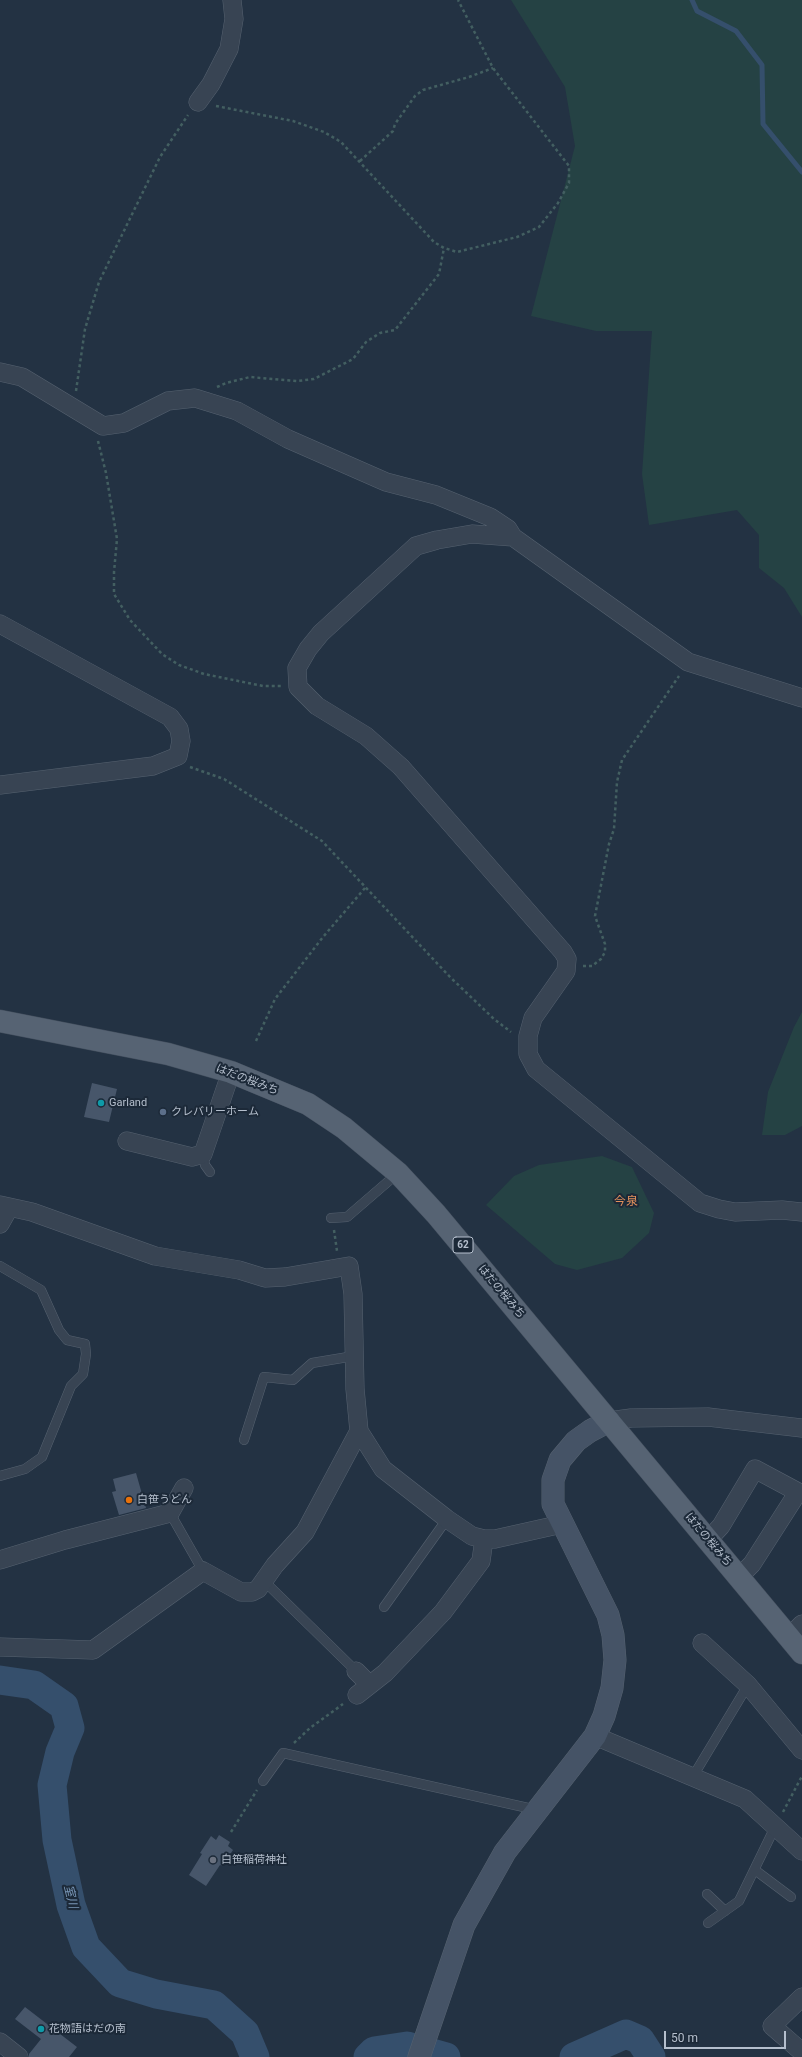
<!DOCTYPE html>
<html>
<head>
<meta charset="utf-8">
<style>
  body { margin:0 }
  #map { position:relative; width:802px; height:2057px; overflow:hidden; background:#233243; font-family:Roboto,sans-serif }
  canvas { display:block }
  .scale { position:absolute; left:664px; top:2031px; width:122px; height:18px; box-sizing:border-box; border:2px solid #b5bfcd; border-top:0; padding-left:5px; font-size:12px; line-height:14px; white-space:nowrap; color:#b5bfcd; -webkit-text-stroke:3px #1c2938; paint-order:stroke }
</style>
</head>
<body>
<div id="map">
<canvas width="802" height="2057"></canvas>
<div class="scale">50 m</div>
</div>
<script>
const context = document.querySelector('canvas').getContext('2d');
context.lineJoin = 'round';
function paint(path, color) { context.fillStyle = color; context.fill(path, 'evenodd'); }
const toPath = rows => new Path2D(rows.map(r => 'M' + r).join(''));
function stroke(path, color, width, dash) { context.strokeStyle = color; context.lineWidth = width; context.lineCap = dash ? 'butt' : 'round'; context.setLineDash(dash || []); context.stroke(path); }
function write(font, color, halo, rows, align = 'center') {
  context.font = font + ' Roboto,"Noto Sans JP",sans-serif'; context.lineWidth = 4; context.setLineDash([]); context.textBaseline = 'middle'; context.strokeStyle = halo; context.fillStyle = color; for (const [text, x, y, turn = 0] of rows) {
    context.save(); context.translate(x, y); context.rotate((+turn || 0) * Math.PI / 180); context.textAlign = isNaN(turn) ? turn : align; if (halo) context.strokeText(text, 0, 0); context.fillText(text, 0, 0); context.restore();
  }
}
const green = toPath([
  [511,0,802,0,802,617,784,588,759,568,759,535,737,510,649,525,642,474,652,331,596,331,531,316,575,146,565,87],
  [802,1012,802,1126,785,1135,762,1135,768,1092,794,1027],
  [602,1156,632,1167,654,1213,649,1233,622,1258,577,1270,555,1264,486,1205,514,1176,539,1165]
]);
const stream = toPath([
  [692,0,697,11,736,31,762,65,763,124,802,172]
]);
const river = toPath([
  [0,1680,34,1685,64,1706,70,1728,60,1752,52,1785,57,1840,71,1905,86,1947,120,1983,156,1994,214,2005,245,2033,255,2057],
  [368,2057,374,2051,407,2046,446,2057],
  [574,2057,626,2034,640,2040,651,2057]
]);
const building = toPath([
  [92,1083,117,1089,109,1122,84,1117],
  [136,1473,146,1508,119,1515,112,1492,116,1491,113,1479],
  [219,1835,230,1842,228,1846,233,1850,222,1866,220,1865,206,1886,189,1875,202,1854,200,1853,211,1836,216,1840],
  [25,2007,77,2047,69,2057,29,2057,29,2054,41,2039,15,2019]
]);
const path = toPath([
  [216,106,293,121,324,132,341,142,434,242,444,248,457,252,517,237,539,227,558,203,569,183,569,166,493,68,458,0],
  [360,161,393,131,395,124,415,96,423,90,469,77,493,68],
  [217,387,226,383,250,377,297,381,314,379,353,359,366,342,380,333,395,330,439,274,444,248],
  [76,391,85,329,99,282,160,157,188,115],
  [98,441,106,473,117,539,114,572,114,594,130,620,162,654,179,665,204,674,263,686,283,686],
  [190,767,224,779,322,841,450,977,494,1019,511,1032],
  [583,966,592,966,601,959,605,952,605,944,595,916,609,844,614,829,617,782,622,760,679,676],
  [256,1041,275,999,323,937,365,888],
  [334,1230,337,1251],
  [294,1743,310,1728,343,1704],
  [783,1812,802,1776],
  [231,1832,257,1790]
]);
const lane = toPath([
  [203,1154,205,1165,210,1172],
  [331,1218,347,1217,398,1173],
  [0,1266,41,1290,59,1330,67,1340,85,1344,86,1354,83,1374,71,1386,42,1457,25,1469,0,1476],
  [244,1440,264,1377,293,1380,312,1363,354,1356],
  [170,1513,203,1571],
  [264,1581,356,1671],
  [384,1607,447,1519],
  [692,1778,748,1685],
  [263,1781,283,1753,537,1810],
  [755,1870,791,1897],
  [707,1894,725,1911],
  [708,1923,739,1901,775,1827]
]);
const street = toPath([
  [198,102,211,84,229,49,234,19,232,0],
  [0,372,22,377,103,426,124,423,168,401,195,398,237,411,288,439,386,482,436,495,490,517,508,529,513,537,688,662,802,698],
  [513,537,472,534,437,540,416,546,321,633,308,649,297,668,298,687,317,706,366,736,401,767,563,952,567,959,566,971,533,1018,528,1036,528,1054,536,1069,700,1203,719,1209,735,1212,782,1210,802,1212],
  [0,624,170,717,179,729,181,741,178,756,153,766,0,785],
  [127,1141,192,1157,203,1154,231,1072],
  [0,1205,32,1212,155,1256,239,1270,265,1278,285,1277,349,1266,353,1294,355,1389,359,1431,383,1469,447,1519,472,1536,484,1539,495,1539,562,1524],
  [0,1224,9,1208],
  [609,1421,631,1418,708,1417,802,1428],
  [708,1540,721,1526,755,1469,798,1492,752,1564,739,1577],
  [0,1560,65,1540,170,1513,184,1488],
  [789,1637,802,1624],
  [702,1643,748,1685,802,1750],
  [0,1647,93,1650,203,1571,241,1592,252,1592,258,1589,275,1565,305,1532,359,1431],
  [356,1671,370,1685],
  [357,1695,385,1673,443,1612,481,1561,484,1539],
  [595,1736,745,1799,802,1851],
  [802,1997,772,2026,802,2052],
  [0,2042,19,2057]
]);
const secondary = toPath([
  [419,2057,464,1925,505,1852,595,1736,604,1716,612,1688,615,1660,613,1635,608,1615,553,1504,553,1480,560,1460,576,1441,590,1431,609,1421]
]);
const primary = toPath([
  [0,1021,168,1054,231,1072,308,1104,344,1128,398,1173,436,1214,802,1653]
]);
const markers = [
  [101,1103,4,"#0f9aa8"],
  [163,1112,4,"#5c6f8a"],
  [129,1500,4,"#e8710a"],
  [213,1860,4,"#6b7280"],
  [41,2029,4,"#0f9aa8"]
];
const shields = [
  [463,1245,20]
];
const shieldNames = [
  ["62",463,1245]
];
const streetNames = [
  ["はだの桜みち",247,1080,21],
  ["はだの桜みち",501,1292,50],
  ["はだの桜みち",708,1540,50]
];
const poiNames = [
  ["Garland",109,1103],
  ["クレバリーホーム",171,1112],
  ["白笹うどん",137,1500],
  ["白笹稲荷神社",221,1860],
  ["花物語はだの南",49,2029]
];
const neighbourhoodNames = [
  ["今泉",626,1202]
];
const waterNames = [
  ["室川",70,1897,76]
];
paint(green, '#254244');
stroke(stream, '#354f6c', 5);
stroke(river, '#354f6c', 29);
paint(building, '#47566a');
stroke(lane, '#566270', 10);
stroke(street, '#566270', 19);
stroke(secondary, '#566270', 23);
stroke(primary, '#414d5c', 23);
stroke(path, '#435f61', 2.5, [3, 3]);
stroke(lane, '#384453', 9);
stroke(street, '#384453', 18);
stroke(secondary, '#455366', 22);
stroke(primary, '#566373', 22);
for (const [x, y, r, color] of markers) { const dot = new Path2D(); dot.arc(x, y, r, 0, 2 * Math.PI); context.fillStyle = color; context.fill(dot); stroke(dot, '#1c2938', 1.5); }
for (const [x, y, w] of shields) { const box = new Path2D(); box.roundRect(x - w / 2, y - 8, w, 16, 3); context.fillStyle = '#1c2938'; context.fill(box); stroke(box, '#b5bfcd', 1); }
write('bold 10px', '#b5bfcd', null, shieldNames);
write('11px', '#b5bfcd', '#1c2938', streetNames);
write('11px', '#b5bfcd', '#1c2938', poiNames, 'left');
write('12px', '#e1905c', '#1c2938', neighbourhoodNames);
write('italic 12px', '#7997b7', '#1c2938', waterNames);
</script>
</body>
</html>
